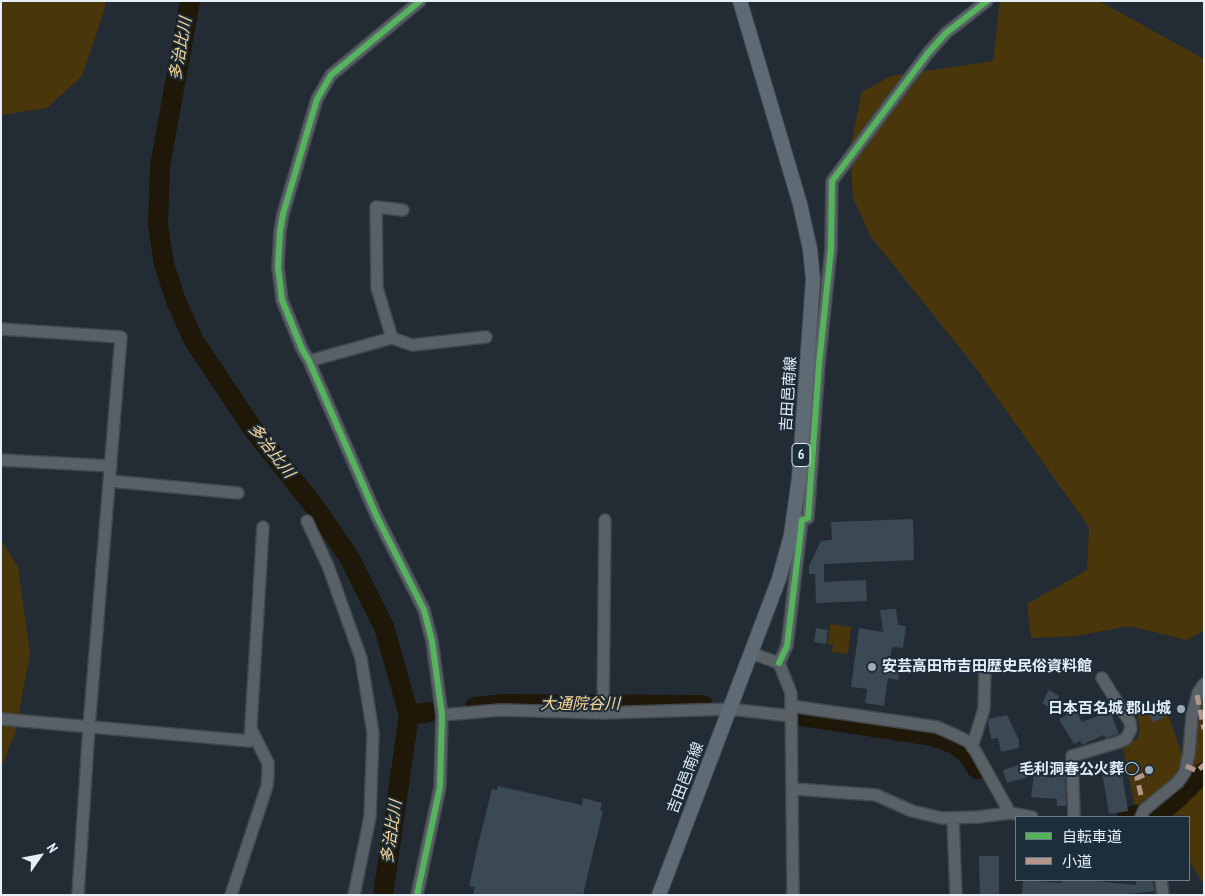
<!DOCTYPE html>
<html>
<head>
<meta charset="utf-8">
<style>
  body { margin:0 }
  #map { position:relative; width:1205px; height:896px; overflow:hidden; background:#232c34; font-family:"PT Sans Narrow","Noto Sans JP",sans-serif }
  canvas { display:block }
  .frame { position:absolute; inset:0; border:2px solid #e4eff8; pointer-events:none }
  .legend { position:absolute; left:1015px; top:816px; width:175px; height:65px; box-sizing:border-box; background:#1d2d3a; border:1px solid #6d7b86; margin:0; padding:6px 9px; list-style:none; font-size:15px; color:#e4eff8 }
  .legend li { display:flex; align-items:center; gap:10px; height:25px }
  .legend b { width:25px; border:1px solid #6d7b86 }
  .north { position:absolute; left:15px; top:831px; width:50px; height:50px; -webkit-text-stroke:4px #1d2d3a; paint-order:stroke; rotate:57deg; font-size:14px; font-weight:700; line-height:20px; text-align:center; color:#e4eff8 }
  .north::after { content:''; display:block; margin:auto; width:18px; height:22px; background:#e4eff8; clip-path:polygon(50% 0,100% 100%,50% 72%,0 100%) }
</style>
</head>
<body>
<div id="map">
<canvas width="1205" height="896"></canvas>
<div class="frame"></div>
<ul class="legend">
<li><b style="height:6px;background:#56b35d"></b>自転車道</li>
<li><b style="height:6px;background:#b2968c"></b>小道</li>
</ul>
<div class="north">N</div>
</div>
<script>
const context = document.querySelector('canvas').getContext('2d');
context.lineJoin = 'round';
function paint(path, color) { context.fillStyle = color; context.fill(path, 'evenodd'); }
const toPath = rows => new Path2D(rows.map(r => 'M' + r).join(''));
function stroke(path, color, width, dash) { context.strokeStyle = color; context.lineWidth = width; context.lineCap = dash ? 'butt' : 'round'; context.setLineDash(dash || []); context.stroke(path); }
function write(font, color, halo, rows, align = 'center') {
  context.font = font + ' "PT Sans Narrow","Noto Sans JP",sans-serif'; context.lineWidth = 4; context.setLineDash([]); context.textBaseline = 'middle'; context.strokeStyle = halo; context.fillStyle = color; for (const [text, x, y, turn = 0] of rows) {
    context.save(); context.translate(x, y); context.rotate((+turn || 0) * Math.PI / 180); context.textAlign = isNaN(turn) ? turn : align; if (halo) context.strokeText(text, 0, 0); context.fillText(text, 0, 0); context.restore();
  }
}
const green = toPath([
  [1,1,105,1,105,8,82,76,47,108,1,115],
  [1000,1,1099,1,1204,59,1204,630,1187,640,1129,626,1075,636,1031,638,1027,604,1087,570,1089,527,975,367,871,237,853,198,850,149,862,92,891,76,993,61],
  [1,540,18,567,30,654,15,734,1,767],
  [830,624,851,627,848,654,832,652,833,645,828,644],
  [1204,691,1204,884,1189,861,1189,817,1182,817,1184,815,1149,817,1152,808,1179,787],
  [1164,703,1183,757,1180,772,1136,811,1123,748,1137,739,1140,730,1136,713]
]);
const river = toPath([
  [190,1,160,166,158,225,164,264,176,301,194,341,253,429,314,506,349,557,384,627,409,715,383,895],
  [475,707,505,704,703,705],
  [409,715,430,712],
  [802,716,933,736,954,744,967,753,977,769],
  [1127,817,1163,810,1176,800,1204,772]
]);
const building = toPath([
  [913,519,914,560,824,564,824,582,866,580,867,601,816,603,815,574,809,574,809,566,821,541,832,540,831,522],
  [896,609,898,625,906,626,903,648,892,647,889,666,900,668,898,680,888,678,884,706,865,703,867,689,851,687,859,628,883,632,880,610],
  [816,628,828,630,826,644,814,642],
  [1049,690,1059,696,1052,709,1042,703],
  [1159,707,1163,718,1153,722,1148,711],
  [1076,710,1082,722,1110,711,1119,734,1106,738,1104,735,1082,745,1080,741,1074,744,1059,719],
  [1007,715,1019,740,1019,748,1001,752,998,738,991,739,988,722,989,719],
  [1120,762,1128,811,1109,814,1101,765],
  [1025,763,1029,777,1007,783,1003,770],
  [1054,773,1065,773,1066,806,1057,806,1057,799,1031,797,1034,774,1054,778],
  [498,786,582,805,583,798,602,803,600,810,603,811,583,895,473,895,475,887,469,886,478,845,492,789,497,790],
  [979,856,999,856,999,895,980,895],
  [1023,880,1062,883,1062,880,1084,880,1136,885,1136,880,1152,880,1155,891,1119,895,1022,895]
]);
const minor = toPath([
  [1,329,121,337,89,727,78,895],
  [392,338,377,288,376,207,403,210],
  [309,361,392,338,412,345,486,337],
  [1,460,111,466],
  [110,481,238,493],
  [605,520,603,713,730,709,791,716],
  [307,521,328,566,361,658,373,733,370,817,354,895],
  [751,653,779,663,791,693,793,895],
  [779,663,787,646,802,520,808,518,819,364,831,249,832,181,928,53,946,33,987,1],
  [791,706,937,727,955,735,969,742,976,752,1010,813],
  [442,715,501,710,603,713],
  [1,719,250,741,263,527],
  [972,747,984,709,985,667],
  [794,789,876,795,912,811,942,818,978,817,1010,813,1032,817],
  [1074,817,1072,756,1119,742,1126,739,1131,729,1130,722,1102,678],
  [1141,817,1144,810,1178,782,1185,772,1189,753,1192,716,1198,693,1204,684],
  [953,818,956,895],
  [1161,880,1163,895],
  [231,895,267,786,268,775,268,763,251,729],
  [417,895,440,787,442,715,432,641,424,610,377,517,309,361,302,349,282,300,278,267,280,231,283,214,317,99,331,75,420,1]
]);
const major = toPath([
  [659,895,779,579,791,535,799,478,813,279,810,249,800,204,740,1]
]);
const quiet = toPath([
  [1197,695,1204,729],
  [1186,766,1197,771,1204,765],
  [1141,795,1137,778,1146,774]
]);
const cycleway = toPath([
  [779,663,787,646,802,520,808,518,819,364,831,249,832,181,928,53,946,33,987,1],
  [417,895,440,787,442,715,432,641,424,610,377,517,309,361,302,349,282,300,278,267,280,231,283,214,317,99,331,75,420,1]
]);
const markers = [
  [872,667,5,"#a0abb3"],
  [1181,709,5,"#a0abb3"],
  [1149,770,5,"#a0abb3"]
];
const shields = [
  [801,455,18]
];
const shieldNames = [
  ["6",801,455]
];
const streetNames = [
  ["吉田邑南線",789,394,-86],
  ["吉田邑南線",686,778,-69]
];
const poiNames = [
  ["安芸高田市吉田歴史民俗資料館",882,667,"left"],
  ["日本百名城 郡山城",1171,709],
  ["毛利洞春公火葬○",1139,770]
];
const waterNames = [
  ["多治比川",181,49,-80],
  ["多治比川",271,451,52],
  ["大通院谷川",580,704],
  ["多治比川",392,832,-82]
];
paint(green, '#4a360b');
stroke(river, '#1f1707', 20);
paint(building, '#3a4954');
stroke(minor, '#41494f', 14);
stroke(major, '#41494f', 16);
stroke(minor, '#5a6166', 11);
stroke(major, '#5f6b74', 14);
stroke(quiet, '#b2968c', 5, [10, 5]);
stroke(cycleway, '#56b35d', 6);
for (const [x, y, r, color] of markers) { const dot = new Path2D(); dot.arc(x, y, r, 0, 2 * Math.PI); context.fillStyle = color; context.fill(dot); stroke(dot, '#1d2d3a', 2); }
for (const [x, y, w] of shields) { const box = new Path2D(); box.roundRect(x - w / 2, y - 11.5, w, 23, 4); context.fillStyle = '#1d2d3a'; context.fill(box); stroke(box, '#e4eff8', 1); }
write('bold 14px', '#e4eff8', null, shieldNames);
write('15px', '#e4eff8', '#1d2d3a', streetNames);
write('bold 15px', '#e4eff8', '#1d2d3a', poiNames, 'right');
write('italic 16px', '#fed793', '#1d2d3a', waterNames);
</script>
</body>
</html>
